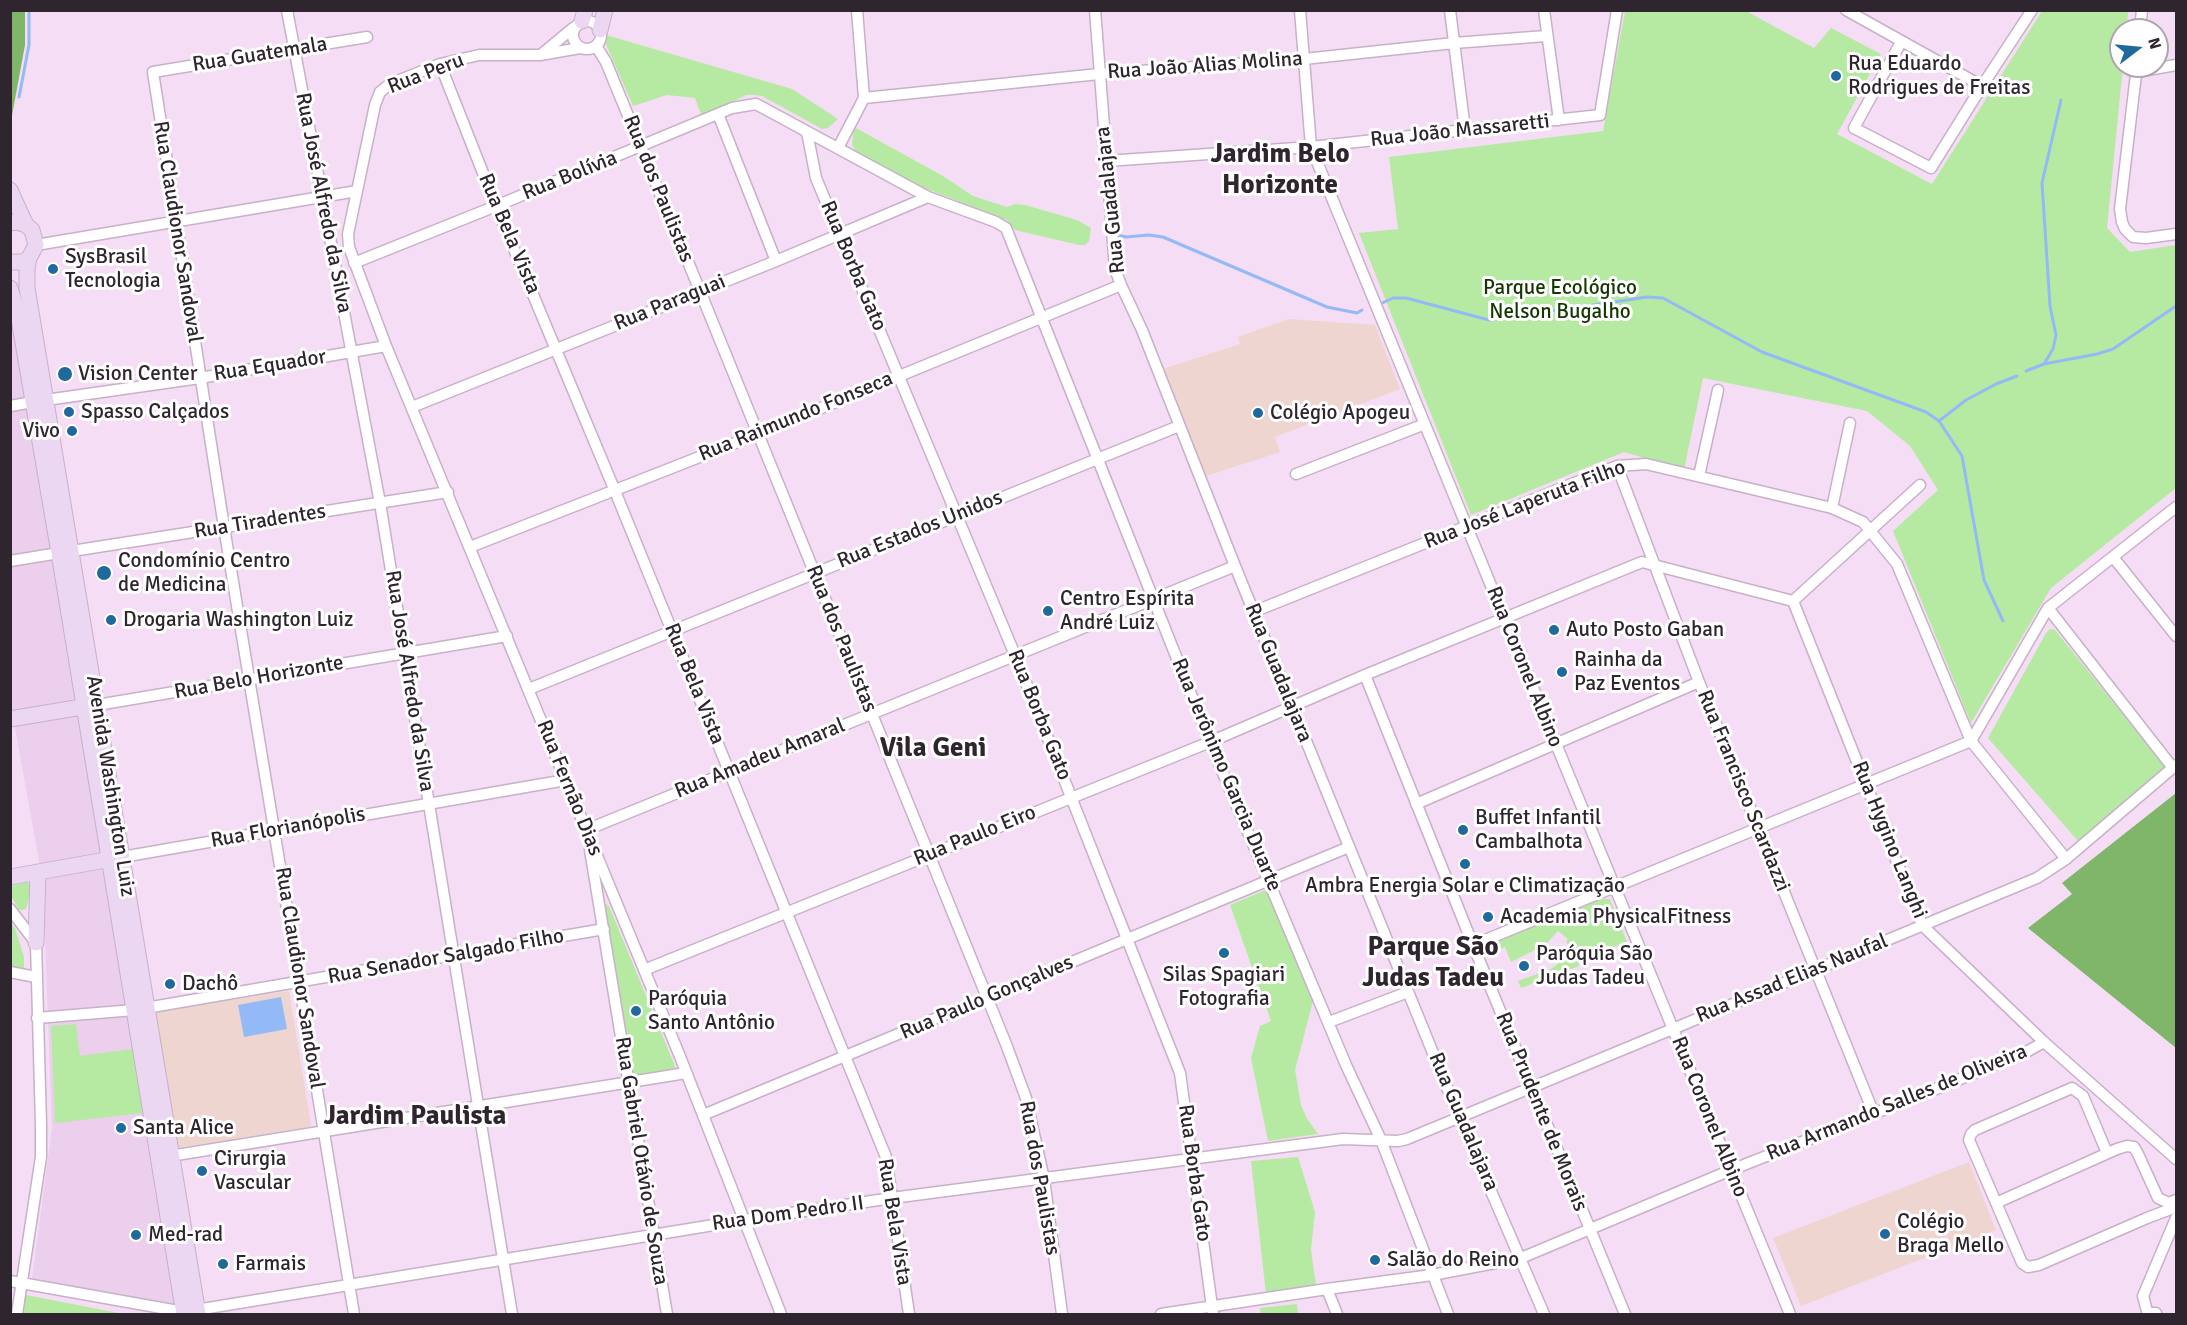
<!DOCTYPE html>
<html>
<head>
<meta charset="utf-8">
<style>
  body { margin:0 }
  #map { position:relative; width:2187px; height:1325px; overflow:hidden; background:#f5ddf5; font-family:Signika,sans-serif }
  canvas { display:block }
  .frame { position:absolute; inset:0; border:12px solid #2e252e; pointer-events:none }
  .north { position:absolute; left:2109px; top:18px; width:60px; height:60px; box-sizing:border-box; background:#fff; border:2px solid #aba8ab; border-radius:50%; rotate:74deg; font-size:16px; font-weight:700; line-height:24px; text-align:center; color:#2e252e }
  .north::after { content:''; display:block; margin:auto; width:21px; height:27px; background:#1f699c; clip-path:polygon(50% 0,100% 100%,50% 72%,0 100%) }
</style>
</head>
<body>
<div id="map">
<canvas width="2187" height="1325"></canvas>
<div class="frame"></div>
<div class="north">N</div>
</div>
<script>
const context = document.querySelector('canvas').getContext('2d');
context.lineJoin = 'round';
function paint(path, color) { context.fillStyle = color; context.fill(path, 'evenodd'); }
const toPath = rows => new Path2D(rows.map(r => 'M' + r).join(''));
function stroke(path, color, width, dash) { context.strokeStyle = color; context.lineWidth = width; context.lineCap = dash ? 'butt' : 'round'; context.setLineDash(dash || []); context.stroke(path); }
function write(font, color, halo, rows, align = 'center') {
  context.font = font + ' Signika,sans-serif'; context.lineWidth = 6; context.setLineDash([]); context.textBaseline = 'middle'; context.strokeStyle = halo; context.fillStyle = color; for (const [text, x, y, turn = 0] of rows) {
    context.save(); context.translate(x, y); context.rotate((+turn || 0) * Math.PI / 180); context.textAlign = isNaN(turn) ? turn : align; if (halo) context.strokeText(text, 0, 0); context.fillText(text, 0, 0); context.restore();
  }
}
const built = toPath([
  [10,307,177,1306,32,1279,52,1128,43,883,11,705]
]);
const education = toPath([
  [1289,319,1375,325,1400,389,1275,437,1280,452,1203,477,1163,369,1240,344,1238,337],
  [289,991,311,1125,310,1127,176,1148,154,1012],
  [1969,1162,1996,1230,1801,1306,1773,1238]
]);
const green = toPath([
  [1625,11,1746,11,1814,48,1831,28,1881,54,1837,134,1932,184,2042,11,2128,11,2127,30,2121,30,2121,66,2123,66,2107,228,2130,252,2176,245,2176,488,2051,588,1971,723,1893,531,1938,490,1910,446,1867,411,1703,378,1684,470,1624,452,1471,515,1359,233,1398,229,1389,157,1603,131],
  [606,35,792,89,838,119,828,128,822,129,762,96,755,95,746,95,702,117,695,98,667,95,633,106,605,42],
  [854,127,943,176,973,196,1007,207,1015,204,1025,205,1077,220,1091,228,1089,241,1085,245,1079,245,1015,230,1007,220,922,187,857,153,852,145],
  [2050,629,2055,630,2166,768,2078,841,1988,738,2046,633],
  [27,882,32,887,26,909,22,910,19,910,11,896,11,886],
  [1266,890,1313,1001,1295,1070,1301,1105,1306,1117,1318,1134,1268,1141,1251,1058,1260,1026,1271,1021,1230,905],
  [1602,899,1610,899,1627,942,1578,961,1579,966,1521,988,1518,981,1551,969,1574,951,1566,942,1568,939,1558,931,1547,943,1549,946,1537,949,1511,962,1505,947,1487,954,1484,946],
  [606,904,609,906,677,1071,631,1078,603,909],
  [11,923,15,928,24,957,24,969,11,967],
  [76,1024,80,1056,133,1049,143,1113,55,1123,51,1026],
  [1298,1157,1315,1212,1311,1250,1316,1285,1266,1294,1251,1161],
  [26,1295,124,1314,23,1314],
  [1297,1304,1298,1314,1261,1314,1260,1308]
]);
const forest = toPath([
  [11,10,25,11,25,45,11,121],
  [2176,793,2176,1048,2028,928,2072,894,2062,883]
]);
const water = toPath([
  [281,997,287,1029,244,1037,238,1005]
]);
const stream = toPath([
  [19,97,29,45,29,10],
  [1117,235,1126,237,1149,235,1163,237,1327,307,1357,313,1362,310],
  [1380,304,1393,298,1406,298,1489,320,1564,309],
  [1574,308,1647,297,1663,298,1762,352,1926,412,1939,421,1962,456,1984,580,2003,621],
  [2044,364,2053,349,2056,335,2050,306,2042,183,2061,100],
  [2026,371,2044,364,2097,354,2113,349,2176,306],
  [1939,421,1966,400,1996,384,2017,376]
]);
const street = toPath([
  [287,10,380,503,512,1314],
  [1095,10,1115,269,1121,285,1142,330,1235,566,1459,1117,1544,1314],
  [1300,10,1311,147,1790,1314],
  [1450,10,1465,130],
  [1544,10,1559,120],
  [1846,10,1982,86],
  '573 35a14 14 0 1 1 28 0a14 14 0 1 1-28 0Z',
  [2140,30,2142,10],
  [1901,42,1854,128,1931,168,1982,86,2032,10],
  [596,46,606,62,700,291,1006,1044,1026,1098,1044,1179,1062,1314],
  [580,48,540,55,479,55,440,64,390,84,380,92,375,105,348,234,349,247,386,346,679,1054,781,1314],
  [543,53,573,28],
  [440,64,496,206,615,491,886,1157,909,1314],
  [2137,66,2120,209,2122,222,2125,229,2133,237,2146,238,2176,234],
  [2136,72,2176,65],
  [864,98,1099,74,1304,59,1454,43,1546,36],
  [718,114,776,261],
  [807,132,816,178,1015,655,1180,1073,1213,1314],
  [838,148,864,98,857,10],
  [1106,161,1311,147,1600,115,1617,10],
  [36,245,357,191],
  [354,263,496,206,732,108,756,104,928,197,996,222,1006,228,1210,742,1346,1065,1381,1140,1448,1314],
  [46,400,200,378,386,346],
  [10,406,33,402],
  [412,407,776,261,928,197],
  [1617,466,1699,682,1874,1114],
  [1296,474,1425,424],
  [1699,476,1718,390],
  [1832,508,1850,423],
  [470,547,758,434,1121,285],
  [72,551,448,492],
  [2113,557,2176,636],
  [10,561,59,553],
  [1793,601,1922,925,2044,1042,2176,1159],
  [2048,608,2173,768],
  [1253,612,1617,466,1646,464,1832,508,1863,522,1897,564,1971,741,2066,859],
  [1365,675,1473,945,1625,1314],
  [529,689,1179,426],
  [97,705,507,636],
  [1416,804,1699,682],
  [587,835,586,830,1235,566],
  [590,850,667,1314],
  [122,857,566,780],
  [10,909,36,943,41,1125,41,1157,17,1314],
  [1473,945,1971,741,2048,608,2176,507],
  [644,970,1210,742,1365,675,1642,562,1793,601,1920,485],
  [10,972,36,977],
  [146,1008,604,929],
  [37,1018,134,1010],
  [1329,1022,1408,992],
  [703,1115,1349,847],
  [2107,1153,2083,1096,2072,1088,1975,1130,1971,1134,1969,1140,2022,1263,2028,1267,2039,1265,2147,1218,2176,1207],
  [170,1156,686,1073],
  [1996,1203,2117,1149,2127,1146,2134,1147,2138,1154,2158,1198,2169,1203,2176,1200],
  [10,1281,184,1312,744,1220,892,1198,1343,1139,1398,1141,1407,1139,2037,878,2066,859,2176,765],
  [1327,1289,1337,1314],
  [2156,1313,2150,1313,2147,1311,2143,1296,2176,1218],
  [354,1314,224,527,153,72,367,37],
  [1161,1314,1327,1289,1432,1275,1521,1258,1731,1170,1931,1091,2028,1051,2044,1042]
]);
const secondary = toPath([
  [582,21,585,10],
  [600,30,605,10],
  [10,190,26,225],
  [10,223,17,222,26,225,32,230,36,245,29,258,23,262,10,262],
  [29,258,27,268,27,288,198,1314],
  [10,288,19,319,59,553,184,1314],
  [10,719,94,705],
  [10,877,117,858],
  [36,943,38,872]
]);
const markers = [
  [1836,76,6,"#1f699c"],
  [53,269,6,"#1f699c"],
  [65,374,8,"#1f699c"],
  [69,412,6,"#1f699c"],
  [1258,413,6,"#1f699c"],
  [72,431,6,"#1f699c"],
  [104,573,8,"#1f699c"],
  [1048,611,6,"#1f699c"],
  [111,620,6,"#1f699c"],
  [1554,630,6,"#1f699c"],
  [1562,672,6,"#1f699c"],
  [1463,830,6,"#1f699c"],
  [1465,864,6,"#1f699c"],
  [1488,917,6,"#1f699c"],
  [1224,953,6,"#1f699c"],
  [1524,966,6,"#1f699c"],
  [170,984,6,"#1f699c"],
  [636,1011,6,"#1f699c"],
  [121,1128,6,"#1f699c"],
  [202,1171,6,"#1f699c"],
  [1885,1234,6,"#1f699c"],
  [136,1235,6,"#1f699c"],
  [1375,1260,6,"#1f699c"],
  [223,1264,6,"#1f699c"]
];
const streetNames = [
  ["Rua Guatemala",260,55,-9],
  ["Rua João Alias Molina",1205,66,-4],
  ["Rua Peru",426,74,-21],
  ["Rua João Massaretti",1460,131,-6],
  ["Rua Bolívia",570,176,-22],
  ["Rua dos Paulistas",658,189,68],
  ["Rua Guadalajara",1111,200,-96],
  ["Rua José Alfredo da Silva",323,203,79],
  ["Rua Claudionor Sandoval",177,232,81],
  ["Rua Bela Vista",509,234,67],
  ["Rua Borba Gato",853,266,67],
  ["Rua Paraguai",670,303,-22],
  ["Rua Equador",270,366,-9],
  ["Rua Raimundo Fonseca",796,417,-22],
  ["Rua José Laperuta Filho",1525,505,-21],
  ["Rua Tiradentes",260,522,-9],
  ["Rua Estados Unidos",920,530,-22],
  ["Rua dos Paulistas",841,639,68],
  ["Rua Coronel Albino",1524,667,68],
  ["Rua Guadalajara",1278,673,68],
  ["Rua Belo Horizonte",259,678,-10],
  ["Rua José Alfredo da Silva",409,681,81],
  ["Rua Bela Vista",694,684,68],
  ["Rua Borba Gato",1039,715,68],
  ["Rua Amadeu Amaral",760,759,-22],
  ["Rua Jerônimo Garcia Duarte",1226,775,67],
  ["Avenida Washington Luiz",110,786,81],
  ["Rua Fernão Dias",569,788,68],
  ["Rua Francisco Scardazzi",1743,791,68],
  ["Rua Florianópolis",288,828,-10],
  ["Rua Paulo Eiro",975,836,-22],
  ["Rua Hygino Langhi",1889,840,68],
  ["Rua Senador Salgado Filho",446,957,-10],
  ["Rua Claudionor Sandoval",299,978,81],
  ["Rua Assad Elias Naufal",1792,979,-22],
  ["Rua Paulo Gonçalves",987,998,-23],
  ["Rua Armando Salles de Oliveira",1897,1103,-22],
  ["Rua Prudente de Morais",1541,1112,68],
  ["Rua Coronel Albino",1709,1117,68],
  ["Rua Guadalajara",1463,1122,67],
  ["Rua Gabriel Otávio de Souza",641,1161,81],
  ["Rua Borba Gato",1194,1173,82],
  ["Rua dos Paulistas",1039,1178,80],
  ["Rua Dom Pedro II",788,1214,-8],
  ["Rua Bela Vista",894,1222,81]
];
const poiNames = [
  ["Rua Eduardo",1848,64],
  ["Rodrigues de Freitas",1848,88],
  ["SysBrasil",65,257],
  ["Tecnologia",65,281],
  ["Vision Center",78,374],
  ["Spasso Calçados",81,412],
  ["Colégio Apogeu",1270,413],
  ["Vivo",60,431,"right"],
  ["Condomínio Centro",118,561],
  ["de Medicina",118,585],
  ["Centro Espírita",1060,599],
  ["André Luiz",1060,623],
  ["Drogaria Washington Luiz",123,620],
  ["Auto Posto Gaban",1566,630],
  ["Rainha da",1574,660],
  ["Paz Eventos",1574,684],
  ["Buffet Infantil",1475,818],
  ["Cambalhota",1475,842],
  ["Ambra Energia Solar e Climatização",1465,886,"center"],
  ["Academia PhysicalFitness",1500,917],
  ["Paróquia São",1536,954],
  ["Judas Tadeu",1536,978],
  ["Silas Spagiari",1224,975,"center"],
  ["Fotografia",1224,999,"center"],
  ["Dachô",182,984],
  ["Paróquia",648,999],
  ["Santo Antônio",648,1023],
  ["Santa Alice",133,1128],
  ["Cirurgia",214,1159],
  ["Vascular",214,1183],
  ["Colégio",1897,1222],
  ["Braga Mello",1897,1246],
  ["Med-rad",148,1235],
  ["Salão do Reino",1387,1260],
  ["Farmais",235,1264]
];
const parkNames = [
  ["Parque Ecológico",1560,288],
  ["Nelson Bugalho",1560,312]
];
const districtNames = [
  ["Jardim Belo",1280,155],
  ["Horizonte",1280,186],
  ["Vila Geni",933,749],
  ["Parque São",1433,948],
  ["Judas Tadeu",1433,979],
  ["Jardim Paulista",415,1117]
];
paint(built, '#ebcfec');
paint(education, '#efd5cf');
paint(green, '#b6eaa2');
paint(forest, '#80b669');
paint(water, '#93baf7');
stroke(stream, '#93baf7', 3);
stroke(street, '#c8b1c8', 13);
stroke(secondary, '#c8b1c8', 17);
stroke(street, '#fff', 10);
stroke(secondary, '#ecd7f3', 15);
for (const [x, y, r, color] of markers) { const dot = new Path2D(); dot.arc(x, y, r, 0, 2 * Math.PI); context.fillStyle = color; context.fill(dot); stroke(dot, '#fff', 2); }
write('21px', '#2e252e', '#fff', streetNames);
write('21px', '#2e252e', '#fff', poiNames, 'left');
write('21px', '#153801', '#fff', parkNames);
write('bold 27px', '#2e252e', '#fff', districtNames);
</script>
</body>
</html>
